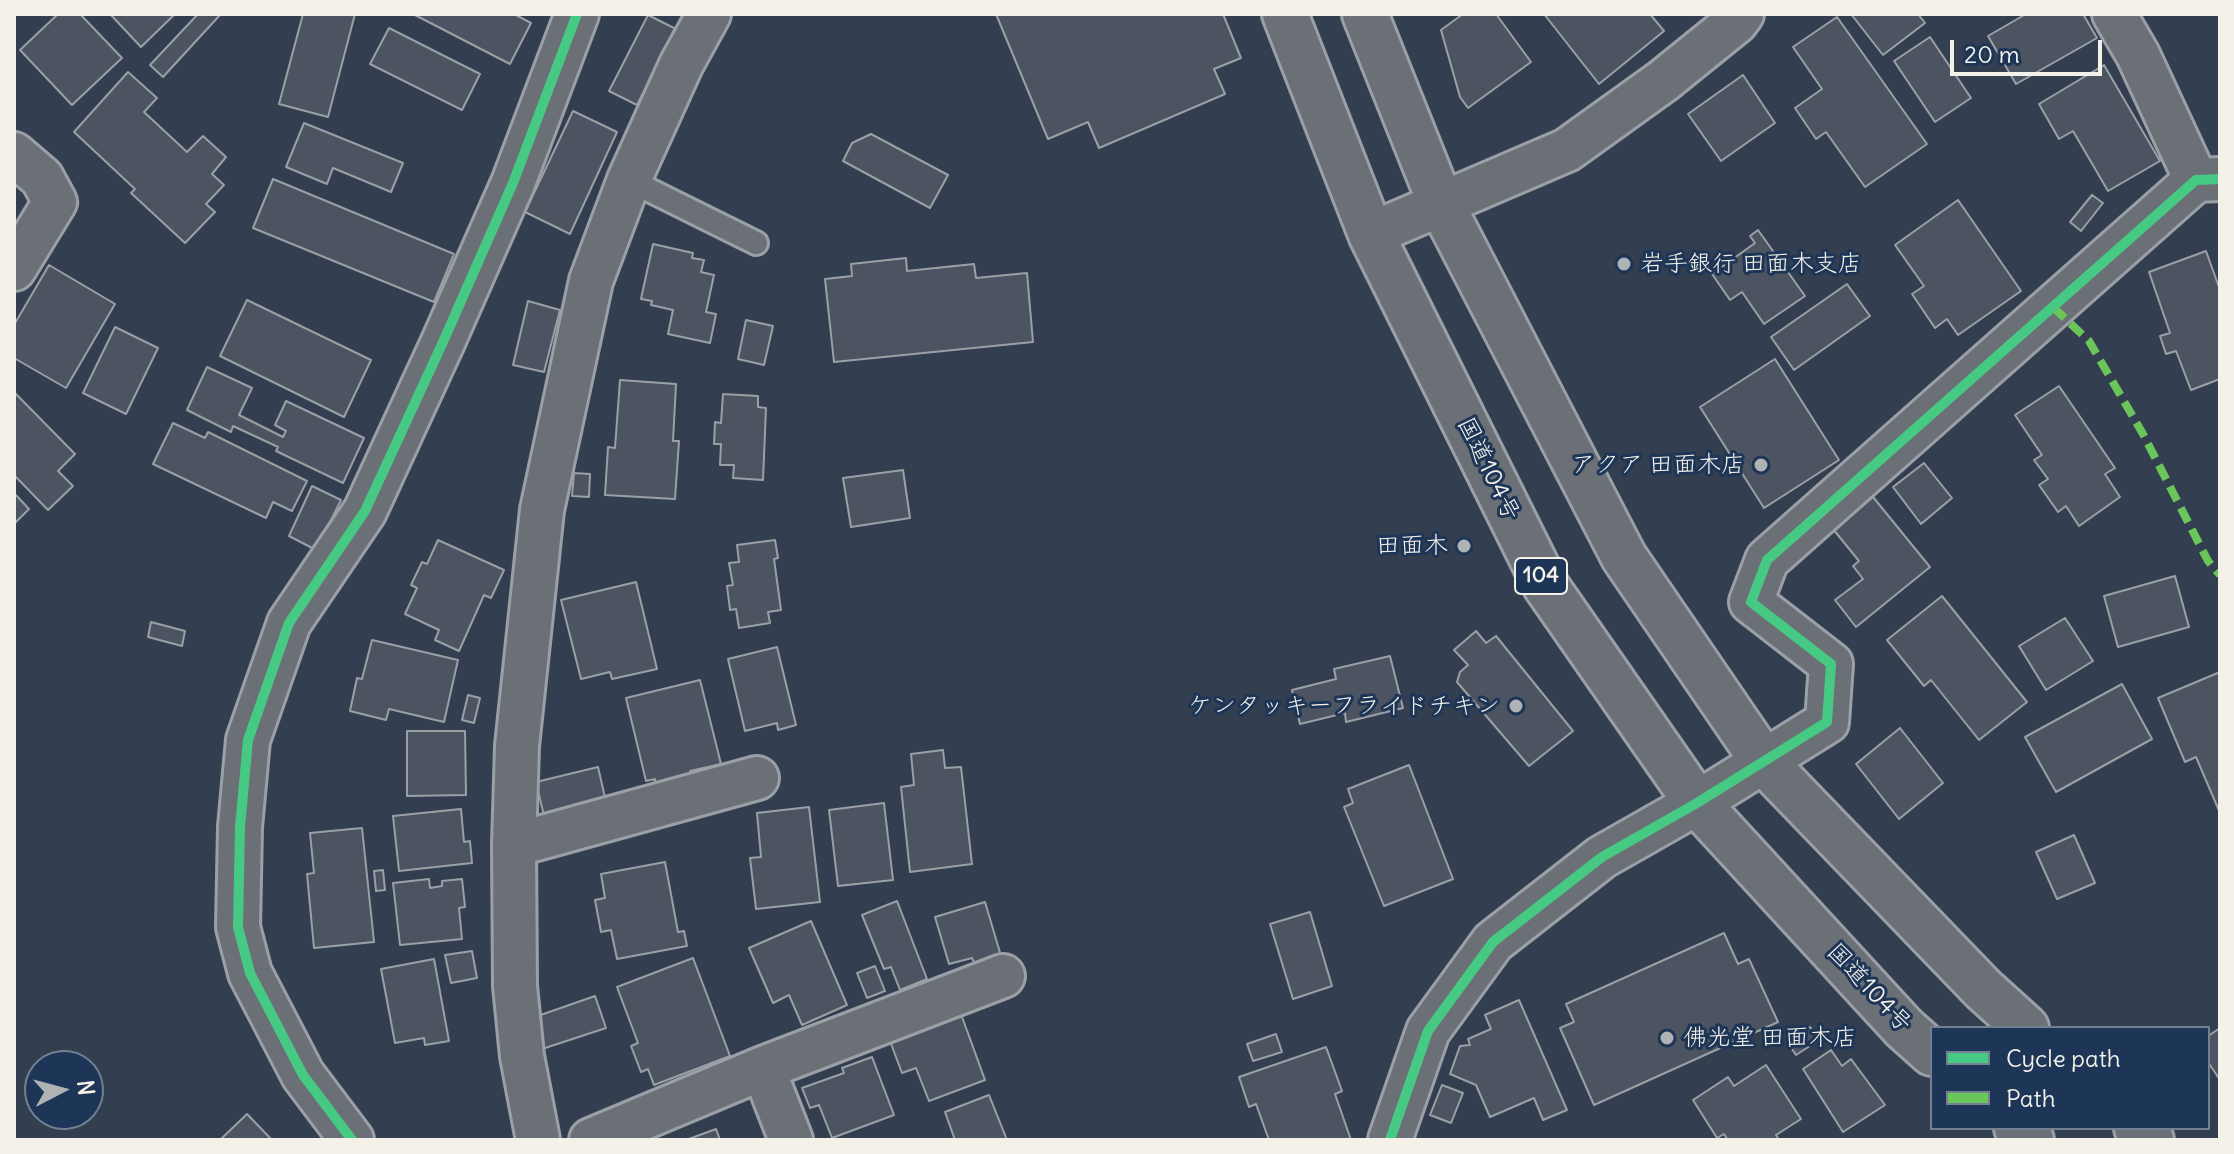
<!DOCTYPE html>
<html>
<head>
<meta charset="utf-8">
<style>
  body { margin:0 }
  #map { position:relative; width:2234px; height:1154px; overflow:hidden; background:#333f50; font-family:Delius,sans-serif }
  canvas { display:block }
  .frame { position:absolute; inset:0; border:16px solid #f4f1e8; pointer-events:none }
  .legend { position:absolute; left:1930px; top:1026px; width:280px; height:104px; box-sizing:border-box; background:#1d3557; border:2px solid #738091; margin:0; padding:10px 14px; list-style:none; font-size:24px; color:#f4f1e8 }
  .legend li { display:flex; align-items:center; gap:16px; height:40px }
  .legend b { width:40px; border:2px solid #738091 }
  .north { position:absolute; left:24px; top:1050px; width:80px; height:80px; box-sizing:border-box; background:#1d3557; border:2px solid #738091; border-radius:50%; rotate:84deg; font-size:22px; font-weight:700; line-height:32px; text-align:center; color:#f4f1e8 }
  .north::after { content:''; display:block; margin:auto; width:28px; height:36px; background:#b0b3b3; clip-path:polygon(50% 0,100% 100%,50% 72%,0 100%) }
  .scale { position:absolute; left:1950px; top:40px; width:152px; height:36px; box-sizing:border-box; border:4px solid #f4f1e8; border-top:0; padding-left:10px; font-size:24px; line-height:28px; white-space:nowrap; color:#f4f1e8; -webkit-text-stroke:6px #1d3557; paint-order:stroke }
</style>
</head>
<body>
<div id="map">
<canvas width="2234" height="1154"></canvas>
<div class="frame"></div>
<ul class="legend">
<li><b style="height:10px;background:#46c982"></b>Cycle path</li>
<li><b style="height:10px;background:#6ac65a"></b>Path</li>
</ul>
<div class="north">N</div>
<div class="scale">20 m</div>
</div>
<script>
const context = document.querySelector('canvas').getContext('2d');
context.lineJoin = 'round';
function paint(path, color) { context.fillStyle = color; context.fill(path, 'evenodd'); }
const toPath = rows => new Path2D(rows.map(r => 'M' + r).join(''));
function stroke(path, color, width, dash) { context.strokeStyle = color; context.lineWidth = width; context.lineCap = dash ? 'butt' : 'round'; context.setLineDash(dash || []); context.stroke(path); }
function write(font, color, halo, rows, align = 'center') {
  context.font = font + ' Delius,"Klee One",sans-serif'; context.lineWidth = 6; context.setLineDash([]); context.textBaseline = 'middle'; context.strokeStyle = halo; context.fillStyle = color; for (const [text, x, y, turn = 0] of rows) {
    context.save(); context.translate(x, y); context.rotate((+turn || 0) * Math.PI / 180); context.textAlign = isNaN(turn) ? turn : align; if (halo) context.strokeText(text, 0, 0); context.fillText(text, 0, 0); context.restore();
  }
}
const building = toPath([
  [58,14,80,14,122,58,72,105,20,50,58,14],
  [110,14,175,14,141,47,110,14],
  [198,14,220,15,163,77,150,65,198,14],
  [303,14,355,14,328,117,279,104,303,14],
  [413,14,514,14,531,23,510,64,413,14],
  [996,14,1223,14,1241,58,1214,69,1225,94,1099,148,1088,122,1048,139,996,14],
  [1463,14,1496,14,1531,62,1468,108,1460,97,1441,30,1463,14],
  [1544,14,1650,14,1664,31,1599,84,1544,14],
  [1851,14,1918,14,1925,23,1883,55,1851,14],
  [2026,14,2083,14,2097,38,2016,84,1988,36,2026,14],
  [648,15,676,29,637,105,609,91,648,15],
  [1837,17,1927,144,1865,187,1826,132,1816,139,1795,108,1822,89,1793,47,1837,17],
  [389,28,480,74,462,110,370,64,389,28],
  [1930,37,1971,98,1935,122,1894,61,1930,37],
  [2104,65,2160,161,2108,191,2073,131,2059,139,2039,104,2104,65],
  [128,72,157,98,144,112,187,152,203,136,226,157,212,174,224,185,206,204,215,212,185,243,131,193,135,189,74,132,128,72],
  [1743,75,1775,123,1721,161,1688,114,1743,75],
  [573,111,617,132,570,234,525,212,573,111],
  [304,123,403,163,391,192,333,168,327,184,286,167,304,123],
  [871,134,948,175,930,208,843,161,852,143,871,134],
  [273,179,454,254,434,302,253,228,273,179],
  [2092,195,2103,203,2081,231,2070,222,2092,195],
  [1958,200,2021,291,1958,335,1947,319,1935,328,1912,294,1924,286,1895,245,1958,200],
  [1758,230,1805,296,1764,324,1742,292,1730,300,1712,274,1755,243,1750,236,1758,230],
  [653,244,693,253,692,258,704,260,701,272,714,275,706,312,716,314,710,343,668,334,673,310,651,305,652,301,641,299,653,244],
  [2206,251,2220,290,2220,379,2191,390,2176,351,2166,354,2160,336,2170,333,2149,272,2206,251],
  [906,258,907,271,974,264,976,278,1027,273,1033,342,834,362,825,279,852,276,851,264,906,258],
  [49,265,115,304,66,388,14,358,14,325,49,265],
  [1847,284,1870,316,1794,370,1771,337,1847,284],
  [247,300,371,360,344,417,220,356,247,300],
  [528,301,560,310,544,372,513,365,528,301],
  [746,320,773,326,764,365,738,359,746,320],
  [115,327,158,348,126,414,83,393,115,327],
  [1775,359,1839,460,1764,508,1700,407,1775,359],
  [207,367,252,388,239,415,283,437,286,431,275,425,286,401,364,438,343,483,276,451,278,447,233,426,231,432,187,410,207,367],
  [620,380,676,384,673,441,679,441,675,499,605,495,608,447,615,448,620,380],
  [2059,386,2115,468,2105,474,2120,497,2079,526,2066,506,2058,512,2039,485,2048,479,2034,460,2042,455,2015,415,2059,386],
  [14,392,75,454,58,471,73,486,48,510,14,475,14,392],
  [723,394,758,396,758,407,766,408,763,480,733,478,734,465,720,465,721,444,714,444,715,422,721,423,723,394],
  [173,423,205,438,208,432,307,481,292,511,273,502,266,518,153,464,173,423],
  [1924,463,1952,498,1921,524,1893,487,1924,463],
  [903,470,910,518,851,527,843,478,903,470],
  [574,473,590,474,589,497,572,496,574,473],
  [312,486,341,500,316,550,289,536,312,486],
  [14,493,29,509,14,524,14,493],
  [1873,497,1930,567,1856,627,1835,600,1863,579,1853,566,1859,561,1833,529,1873,497],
  [438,540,504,570,491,598,484,595,459,651,435,640,439,630,405,614,417,588,411,585,422,562,427,564,438,540],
  [775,540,778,558,774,559,781,610,768,612,770,623,739,628,736,609,730,610,727,586,733,585,729,563,739,562,737,545,775,540],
  [2175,576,2189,627,2118,647,2104,596,2175,576],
  [636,582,657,669,612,679,610,672,581,679,561,600,636,582],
  [1942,596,2027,702,1979,740,1931,680,1924,686,1887,640,1942,596],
  [2065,618,2093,661,2046,690,2019,646,2065,618],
  [151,622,185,631,182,646,148,637,151,622],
  [1476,631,1486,643,1496,636,1573,731,1529,766,1457,682,1460,672,1468,665,1454,650,1476,631],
  [372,640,458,660,444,722,389,709,386,720,350,711,357,678,362,679,372,640],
  [777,647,796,725,778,730,777,723,745,731,728,659,777,647],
  [1390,656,1403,708,1346,722,1345,713,1300,724,1292,690,1336,679,1334,669,1390,656],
  [2220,672,2220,813,2196,757,2185,762,2158,698,2220,672],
  [700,680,721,764,690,771,692,778,655,786,655,779,646,781,626,698,700,680],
  [2122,684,2152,739,2056,792,2025,737,2122,684],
  [468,695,480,698,474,723,462,720,468,695],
  [1900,728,1943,783,1899,819,1856,764,1900,728],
  [407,731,465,731,466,795,407,796,407,731],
  [943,750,945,768,961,767,972,864,910,872,901,787,914,785,911,754,943,750],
  [1409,765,1453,879,1384,906,1344,807,1353,803,1348,789,1409,765],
  [598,767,606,802,544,816,536,782,598,767],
  [884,803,893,880,838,886,829,810,884,803],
  [809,807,820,902,756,909,750,858,761,857,757,813,809,807],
  [461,809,464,842,470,841,472,863,399,871,393,816,461,809],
  [362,828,374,942,314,948,307,874,314,873,310,833,362,828],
  [2074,835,2095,883,2057,899,2036,852,2074,835],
  [665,862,678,932,684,931,687,946,617,959,611,930,601,932,595,900,605,898,601,874,665,862],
  [383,870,385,890,376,891,374,871,383,870],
  [429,879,430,888,442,886,442,881,462,879,465,907,459,908,462,939,400,945,393,883,429,879],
  [897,901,927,979,900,990,891,967,884,969,862,915,897,901],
  [985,902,1001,956,975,964,972,958,949,964,935,917,985,902],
  [1310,912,1332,986,1293,999,1270,924,1310,912],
  [811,921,847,1005,802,1025,789,995,773,1003,749,948,811,921],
  [1724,933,1738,964,1749,959,1778,1022,1594,1105,1560,1028,1574,1022,1566,1004,1724,933],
  [472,951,477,978,451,983,445,955,472,951],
  [693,958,730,1056,654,1085,648,1069,641,1072,631,1046,638,1043,617,987,693,958],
  [434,959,449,1041,425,1045,424,1038,395,1043,381,969,434,959],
  [875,966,885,991,867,998,857,973,875,966],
  [595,996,606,1028,542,1049,532,1018,595,996],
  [1519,1000,1567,1110,1543,1120,1534,1098,1490,1117,1476,1085,1450,1074,1460,1046,1470,1045,1468,1039,1491,1029,1485,1015,1519,1000],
  [961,1014,985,1080,929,1101,916,1068,902,1073,890,1041,961,1014],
  [1810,1027,1819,1040,1796,1055,1787,1042,1810,1027],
  [2220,1028,2220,1080,2208,1062,2208,1036,2220,1028],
  [1276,1034,1282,1052,1253,1061,1247,1044,1276,1034],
  [1326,1047,1342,1091,1335,1094,1351,1140,1269,1140,1256,1104,1249,1107,1239,1077,1326,1047],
  [1831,1050,1842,1066,1851,1059,1885,1105,1843,1132,1803,1069,1831,1050],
  [872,1057,894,1115,832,1138,819,1105,810,1108,802,1088,844,1073,842,1068,872,1057],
  [1766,1065,1801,1119,1776,1135,1779,1140,1728,1140,1724,1134,1717,1138,1693,1100,1728,1077,1734,1086,1766,1065],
  [1442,1085,1463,1093,1451,1123,1430,1115,1442,1085],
  [989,1095,1007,1140,955,1140,945,1112,989,1095],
  [247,1114,272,1140,220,1140,247,1114],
  [716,1129,720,1140,686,1140,716,1129]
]);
const service = toPath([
  [629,180,756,243]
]);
const minor = toPath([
  [2114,14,2138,55,2196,180],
  [14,154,42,178,55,202,14,269],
  [1371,234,1567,150,1663,81,1736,22,1742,14],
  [514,845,757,778],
  [763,1068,791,1140],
  [352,1140,303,1075,250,973,238,927,240,827,248,740,289,623,365,511,443,342,513,183,577,14],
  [538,1140,522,1056,515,986,514,845,517,746,542,510,591,281,629,180,681,65,709,14],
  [591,1140,763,1068,1003,976],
  [1390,1140,1428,1031,1493,942,1602,857,1697,803,1827,722,1831,664,1751,602,1767,560,2196,180,2220,179]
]);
const trunk = toPath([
  [1285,14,1371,234,1546,586,1697,803,1904,1028,1932,1053],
  [1365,14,1441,204,1624,557,1764,762,1983,989,2026,1028],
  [2017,1128,2031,1140],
  [2137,1128,2151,1140]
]);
const quiet = toPath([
  [2053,307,2089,341,2143,434,2208,561,2220,575]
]);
const cycleway = toPath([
  [352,1140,303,1075,250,973,238,927,240,827,248,740,289,623,365,511,443,342,513,183,577,14],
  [1390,1140,1428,1031,1493,942,1602,857,1697,803,1827,722,1831,664,1751,602,1767,560,2196,180,2220,179]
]);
const markers = [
  [1624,264,8,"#b0b3b3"],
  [1761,465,8,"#b0b3b3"],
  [1464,546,8,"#b0b3b3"],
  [1516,706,8,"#b0b3b3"],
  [1667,1038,8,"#b0b3b3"]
];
const shields = [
  [1541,576,52]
];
const shieldNames = [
  ["104",1541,576]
];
const poiNames = [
  ["岩手銀行 田面木支店",1640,264,"left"],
  ["アクア 田面木店",1745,465],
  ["田面木",1448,546],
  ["ケンタッキーフライドチキン",1500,706],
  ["佛光堂 田面木店",1683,1038,"left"]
];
const streetNames = [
  ["国道104号",1488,469,64],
  ["国道104号",1869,988,47]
];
paint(building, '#4b5460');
stroke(building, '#9ba0a6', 2);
stroke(service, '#9ba0a6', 28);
stroke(minor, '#9ba0a6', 48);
stroke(trunk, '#9ba0a6', 50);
stroke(service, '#6b7077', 22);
stroke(minor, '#6b7077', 42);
stroke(trunk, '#6b7077', 44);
stroke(quiet, '#6ac65a', 8, [16, 8]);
stroke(cycleway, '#46c982', 10);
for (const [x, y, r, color] of markers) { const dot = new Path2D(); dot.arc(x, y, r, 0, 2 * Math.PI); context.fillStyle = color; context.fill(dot); stroke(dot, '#1d3557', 3); }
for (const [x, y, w] of shields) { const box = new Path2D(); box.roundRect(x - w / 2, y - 18, w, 36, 6); context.fillStyle = '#1d3557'; context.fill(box); stroke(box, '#f4f1e8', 2); }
write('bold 22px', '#f4f1e8', null, shieldNames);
write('24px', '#f4f1e8', '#1d3557', poiNames, 'right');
write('24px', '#f4f1e8', '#1d3557', streetNames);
</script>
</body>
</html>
